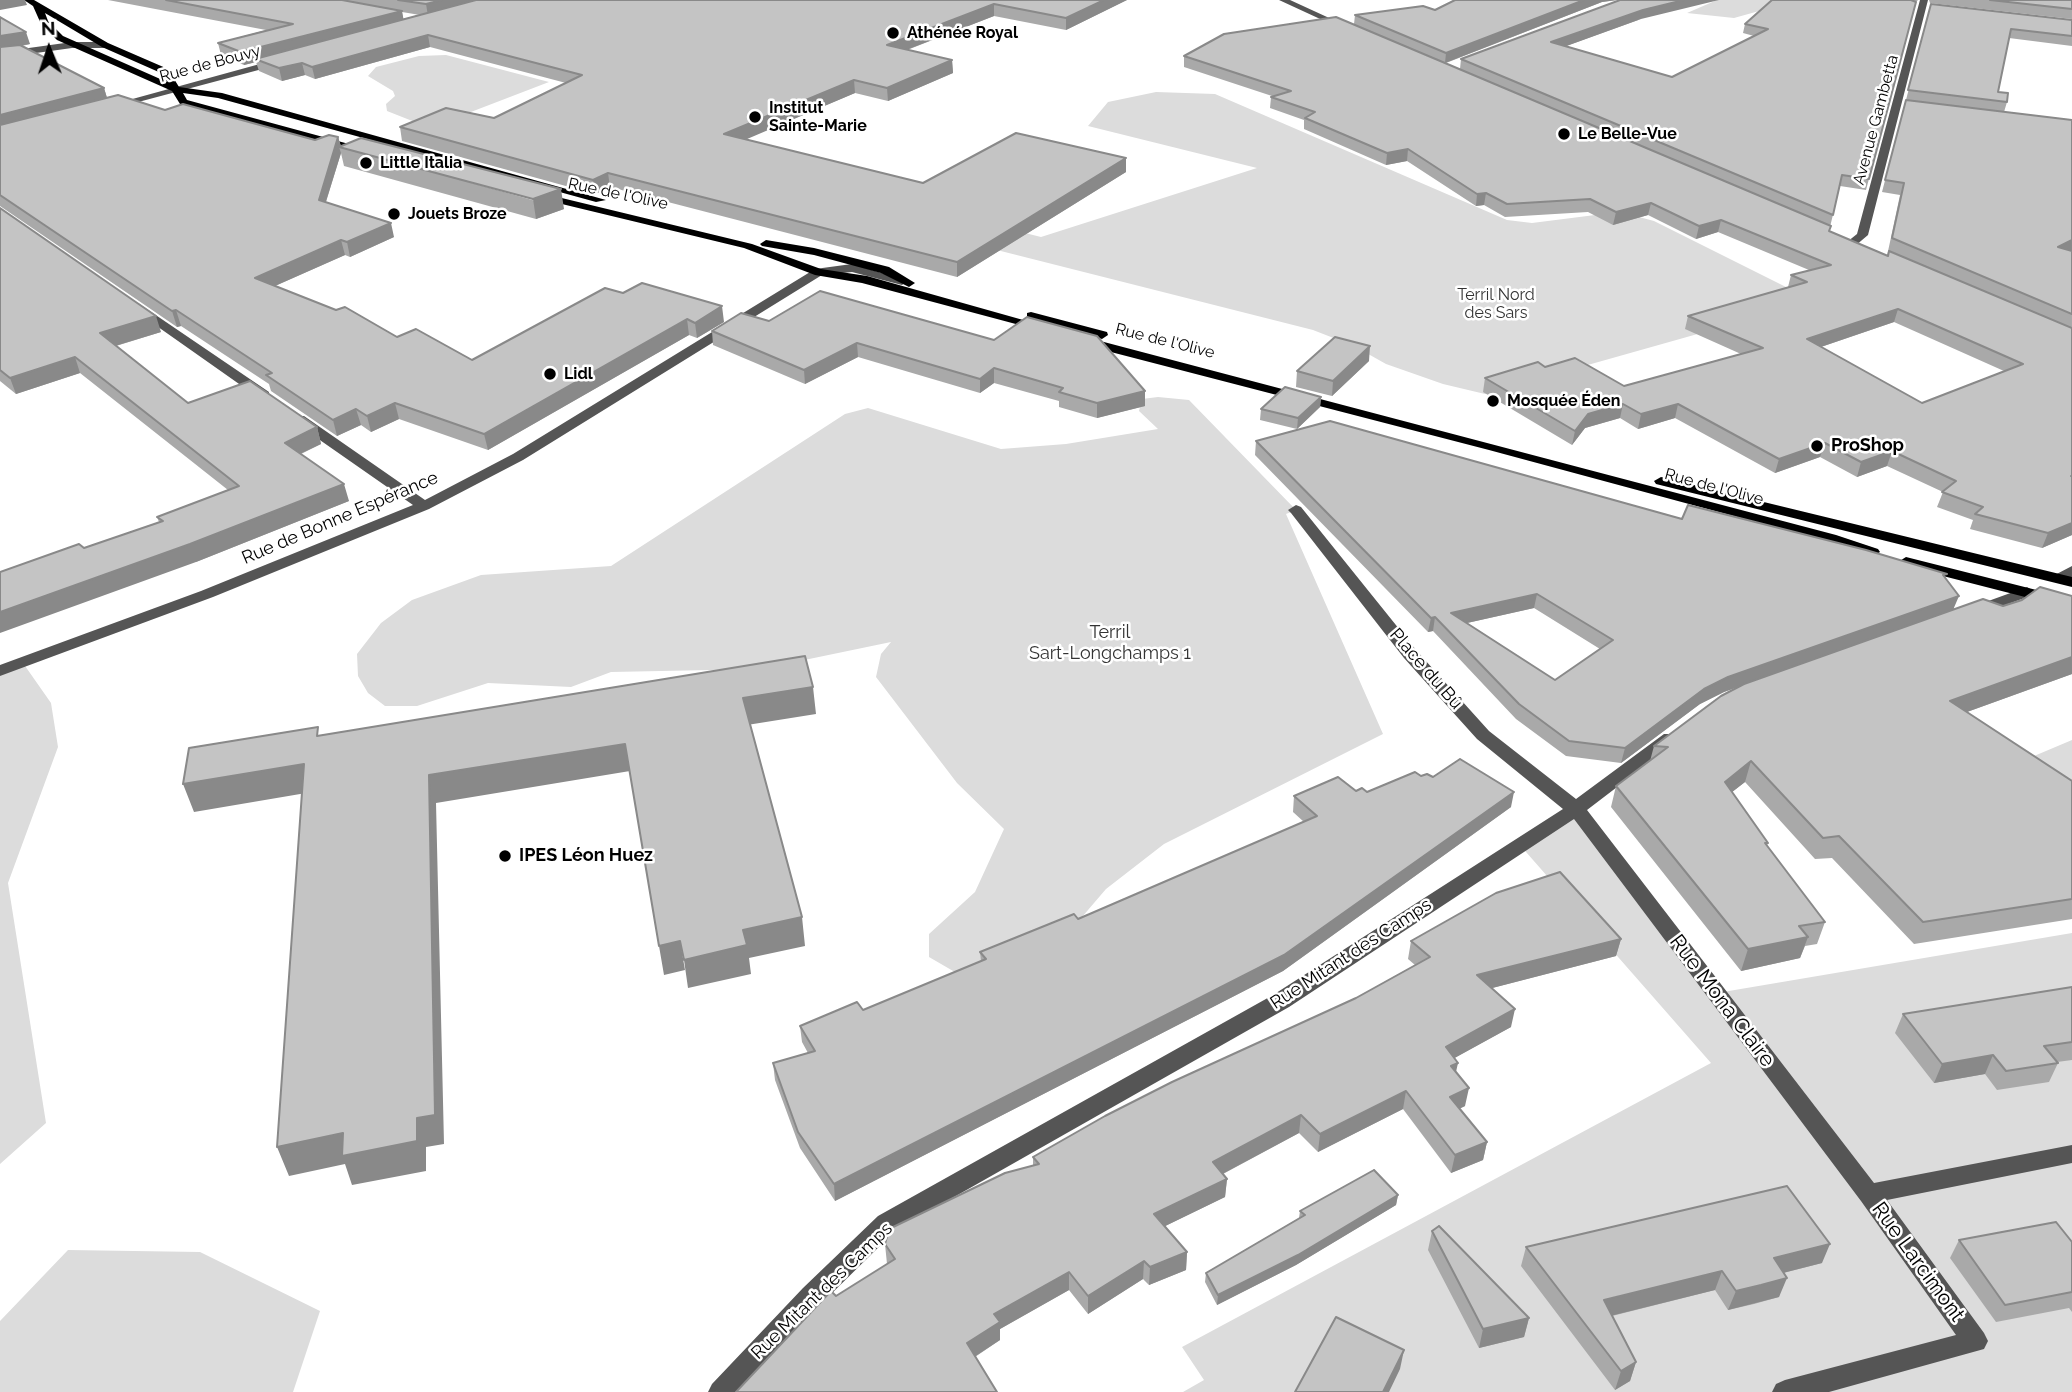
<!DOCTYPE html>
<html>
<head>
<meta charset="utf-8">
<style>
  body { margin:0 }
  #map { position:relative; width:2072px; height:1392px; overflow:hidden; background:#fff; font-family:Raleway,sans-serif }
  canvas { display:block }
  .north { position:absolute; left:14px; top:14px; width:70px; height:70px; -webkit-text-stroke:5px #fff; paint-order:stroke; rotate:358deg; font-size:19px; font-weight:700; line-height:28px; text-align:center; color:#000 }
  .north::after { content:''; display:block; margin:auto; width:24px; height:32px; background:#000; clip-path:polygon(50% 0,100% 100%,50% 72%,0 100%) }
</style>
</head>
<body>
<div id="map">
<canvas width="2072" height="1392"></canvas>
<div class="north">N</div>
</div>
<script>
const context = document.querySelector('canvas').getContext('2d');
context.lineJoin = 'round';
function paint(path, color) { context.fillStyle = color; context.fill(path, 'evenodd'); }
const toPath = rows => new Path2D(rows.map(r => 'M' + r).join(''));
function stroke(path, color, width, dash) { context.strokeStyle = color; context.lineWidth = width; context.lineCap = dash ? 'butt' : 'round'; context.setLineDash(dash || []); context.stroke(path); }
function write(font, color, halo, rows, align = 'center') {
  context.font = font + ' Raleway,sans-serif'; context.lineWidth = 5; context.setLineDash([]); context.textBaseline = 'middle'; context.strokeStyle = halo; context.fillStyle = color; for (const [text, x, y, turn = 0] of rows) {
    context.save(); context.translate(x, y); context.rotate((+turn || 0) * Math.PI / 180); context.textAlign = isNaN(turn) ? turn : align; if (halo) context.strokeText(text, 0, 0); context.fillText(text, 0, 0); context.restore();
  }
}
const green = toPath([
  [1717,0,1818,0,1777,6,1734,18,1687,13],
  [446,55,549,82,437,125,425,126,387,111,386,104,395,96,393,91,368,76,376,67,419,56],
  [1156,92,1215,94,1507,220,1532,223,1603,214,1628,214,1654,221,1794,291,1779,311,1485,394,1443,384,1386,364,1354,346,1313,330,985,247,714,155,1041,237,1257,168,1088,126,1108,102],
  [1158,397,1189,400,1296,510,1286,514,1383,734,1164,844,1106,889,1064,938,960,975,929,957,929,934,975,892,1004,829,957,783,876,677,881,654,891,642,761,669,611,672,571,687,488,683,417,706,385,706,368,693,358,676,357,654,381,623,412,600,481,575,611,566,845,414,868,408,1001,449,1066,444,1158,429,1139,411,1142,399],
  [23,663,51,703,58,747,8,883,46,1123,0,1164,0,671],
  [2072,740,2072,809,2008,767],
  [1576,809,1717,993,2072,933,2072,1392,1183,1392,1204,1380,1182,1347,1711,1063,1519,844],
  [68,1250,200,1252,320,1311,293,1392,0,1392,0,1321]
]);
const minor = toPath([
  [1279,0,1290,0,1351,28,1344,30,1279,0],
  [1920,0,1928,0,1868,235,1855,246,1847,246,1847,242,1857,234,1920,0],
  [72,42,105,42,110,45,105,48,72,48,0,58,0,52,72,42],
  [278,59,281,60,281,64,112,109,107,106,278,59],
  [852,264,908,281,902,285,852,272,822,275,523,460,429,509,213,597,0,676,0,665,201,591,413,505,294,422,294,416,304,416,425,500,513,454,815,269,852,264],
  [138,303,269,392,269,398,259,398,134,310,134,304,138,303],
  [1296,505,1301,507,1416,650,1489,731,1576,799,1664,734,1676,734,1679,738,1676,742,1587,810,1874,1183,2072,1145,2072,1163,1887,1200,1984,1333,1988,1341,1984,1349,1829,1392,1772,1392,1776,1384,1785,1380,1956,1335,1861,1201,1574,819,1289,1007,896,1230,821,1304,738,1392,708,1392,712,1384,803,1288,878,1216,1273,995,1563,809,1477,739,1404,658,1291,513,1288,510,1296,505],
  [2072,566,2072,577,2057,583,2049,578,2072,566],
  [2027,587,2035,592,2033,595,1975,616,1967,611,1969,608,2027,587]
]);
const major = toPath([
  [24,0,34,0,108,43,168,69,179,87,222,93,606,200,596,202,218,98,183,93,187,100,371,150,366,153,180,104,172,91,57,40,41,24,33,6,24,0],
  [45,13,102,47,161,73,167,82,63,36,48,21,45,13],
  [541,193,752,244,821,269,867,276,1048,327,1042,331,862,283,815,275,744,248,537,198,535,196,541,193],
  [766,240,814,248,889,267,915,283,909,287,881,273,814,255,762,246,760,244,766,240],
  [1031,312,1107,332,1108,335,1102,339,1027,319,1027,313,1031,312],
  [1085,337,1836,535,1878,549,1880,552,1872,557,1866,555,1826,541,1489,450,1080,344,1079,341,1085,337],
  [1661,477,2072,577,2072,587,1656,484,1654,481,1661,477],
  [1906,557,2072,599,2072,609,1900,565,1898,562,1906,557]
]);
const wall = toPath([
  [108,0,1127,0,1066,30,994,16,907,50,952,60,953,73,888,101,855,93,745,139,923,183,1126,158,1126,172,957,277,610,187,595,194,402,141,400,127,494,118,566,83,430,47,315,79,305,75,282,81,259,71,256,62,244,65,221,55,218,43,266,30],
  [402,12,420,15,403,19],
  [1455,0,1617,0,1602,2,1446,63,1460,69,1461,59,1641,19,1566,46,1672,77,1754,36,1743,33,1745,24,1772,0,1918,0,1917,1,1914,1,1916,2,1866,190,1840,186,1829,231,1887,256,1900,195,1882,192,1931,4,2072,20,2072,46,2009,38,1998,92,2007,102,2004,112,2072,251,2072,535,2042,548,1970,529,1973,520,1937,507,1943,492,1887,466,1857,477,1820,457,1775,473,1675,418,1638,429,1620,418,1585,428,1572,445,1483,392,1485,378,1545,367,1624,386,1741,354,1685,329,1688,316,1788,287,1791,275,1809,270,1718,232,1696,239,1648,215,1613,225,1588,212,1505,217,1484,205,1476,206,1407,161,1386,165,1304,129,1304,120,1270,108,1271,97,1272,96,1184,67,1184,56,1354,24,1355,15,1435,10],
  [1894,322,2004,371,1922,403,1821,347],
  [1929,0,2072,0,2072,19,1930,3],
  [0,17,30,44,22,46,104,88,107,98,315,140,338,137,341,146,564,209,536,219,344,166,341,153,326,202,394,237,350,257,345,255,275,286,397,337,472,360,605,288,724,322,697,338,689,335,488,450,399,419,371,432,361,425,337,436,271,391,269,384,181,326,177,327,0,206],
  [0,208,161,332,116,346,188,403,317,427,321,444,301,454,349,501,196,562,84,548,159,522,157,517,228,490,80,373,16,394,0,381],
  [769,321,1145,391,1145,406,1097,418,1059,407,1059,401,994,383,980,393,858,357,805,384,713,345,712,331],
  [1369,361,1332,396,1296,387,1297,371],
  [1321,397,1320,407,1297,429,1260,420,1261,409],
  [1256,441,1946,578,1954,609,2003,606,2072,596,2072,674,1967,712,2072,781,2072,919,1914,944,1832,858,1815,859,1745,782,1732,792,1768,843,1767,846,1825,922,1817,944,1805,946,1800,958,1741,971,1611,807,1616,786,1650,761,1654,746,1740,686,1724,692,1700,704,1621,763,1566,756,1516,719,1433,631,1428,632,1255,455],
  [1534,608,1600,649,1555,680,1467,623],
  [1421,776,1433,777,1511,807,1283,971,835,1201,800,1148,775,1080,773,1063,808,1053,802,1042,800,1026,863,1010,981,961,980,952,1078,919,1304,822,1293,812,1294,796,1356,791,1367,792],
  [1621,939,1616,956,1492,988,1511,1027,1454,1058,1456,1072,1465,1106,1459,1109,1487,1142,1483,1160,1451,1173,1403,1109,1318,1152,1299,1133,1223,1174,1227,1179,1225,1197,1165,1226,1187,1252,1186,1270,1149,1285,1143,1279,1088,1314,1069,1290,1000,1329,1000,1340,975,1357,836,1296,887,1264,885,1244,1033,1166,1033,1157,1356,998,1415,965,1408,959,1411,941],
  [2072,987,2072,1060,2057,1062,2058,1063,2049,1082,1997,1090,1985,1074,1934,1083,1895,1033,1903,1014],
  [1398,1195,1396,1205,1296,1265,1217,1305,1205,1282,1206,1273,1299,1218,1300,1211],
  [1432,1231,1529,1318,1524,1337,1479,1348,1428,1250],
  [1959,1240,2072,1242,2072,1312,2069,1308,1996,1322,1950,1258],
  [1526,1247,1822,1263,1783,1273,1779,1297,1754,1304,1728,1310,1715,1290,1612,1316,1636,1362,1630,1381,1615,1390,1521,1266]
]);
const shadedWall = toPath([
  [0,0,25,0,27,5,0,10],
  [442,0,488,0,428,16,426,4],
  [1104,0,1127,0,1066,30,1066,18],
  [1584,0,1617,0,1602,2,1445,63,1446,53],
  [1684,0,1719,0,1641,19,1550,52,1551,42,1643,10],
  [994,4,994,16,888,57,887,45],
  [402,11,404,22,255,59,256,62,244,65,241,52],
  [26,32,30,44,0,49,0,36],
  [428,35,430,47,315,79,312,67],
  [952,60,953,73,888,101,887,88],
  [302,63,305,75,282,81,279,68],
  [854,80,855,93,726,148,724,134],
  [104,88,108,101,0,129,0,115],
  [338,137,341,147,339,147,341,153,322,214,319,200],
  [1408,149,1407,161,1386,165,1387,153],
  [1126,158,1126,172,957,277,957,262],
  [608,173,610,187,595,194,593,180],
  [561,189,564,209,536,219,533,199],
  [1486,193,1484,205,1476,206,1477,194],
  [1651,203,1648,215,1613,225,1616,212],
  [1721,220,1718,232,1696,239,1699,226],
  [391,223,394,237,350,257,347,242],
  [341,240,345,255,259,293,255,278],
  [2072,240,2072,251,2053,259,2058,247],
  [722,306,724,322,697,338,695,323],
  [1898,309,1894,322,1803,353,1807,339],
  [176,310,181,326,177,327,172,311],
  [156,316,161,332,105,349,100,333],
  [687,319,689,335,488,450,484,434],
  [857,343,858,357,805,384,804,370],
  [1370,346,1369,361,1332,396,1333,381],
  [75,357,80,373,16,394,10,378],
  [994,368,994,383,980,393,980,379],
  [1145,391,1145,406,1097,418,1097,403],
  [1321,397,1320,407,1297,429,1298,418],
  [395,403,399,419,371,432,367,416],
  [1623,404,1620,418,1585,428,1572,445,1575,431,1588,414],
  [1678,404,1675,418,1638,429,1641,414],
  [356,409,361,425,337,436,333,420],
  [317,427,321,444,289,459,285,443],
  [1825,443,1820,457,1775,473,1779,459],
  [1892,451,1887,466,1857,477,1861,462],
  [344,484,349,501,196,562,0,633,0,612],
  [2072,523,2072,535,2042,548,2048,533],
  [1537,594,1534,608,1449,627,1451,613],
  [1959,596,1953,610,1724,692,1700,704,1621,763,1625,748,1704,689,1728,677],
  [1435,617,1433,631,1428,632,1431,618],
  [2072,657,2072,674,1942,721,1950,701],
  [813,687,816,714,747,725,743,698],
  [625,744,630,771,436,803,444,1144,426,1147,426,1171,352,1185,345,1164,289,1176,277,1147,417,1118,429,775],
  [1751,761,1745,782,1718,803,1725,782],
  [304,764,312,792,194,812,183,784],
  [1514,792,1511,807,1283,971,835,1201,834,1184],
  [802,917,805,946,749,958,751,974,688,988,684,960,743,930],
  [1808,937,1800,958,1741,971,1748,949],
  [1621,939,1616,956,1473,993,1477,975],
  [680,941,685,970,664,975,659,946],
  [1515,1009,1511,1027,1442,1065,1446,1047],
  [1993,1055,1985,1074,1934,1083,1942,1064],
  [1458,1063,1454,1081,1451,1066],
  [1469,1088,1465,1106,1446,1115,1450,1097],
  [1406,1091,1403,1109,1318,1152,1320,1134],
  [1301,1115,1299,1133,1211,1180,1213,1162],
  [1487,1142,1483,1160,1451,1173,1455,1155],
  [1227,1179,1225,1197,1153,1232,1154,1214],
  [1398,1195,1396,1205,1296,1265,1217,1305,1218,1295],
  [1830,1244,1822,1263,1767,1277,1774,1258],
  [1187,1252,1186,1270,1149,1285,1150,1267],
  [1144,1261,1143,1279,1088,1314,1088,1296],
  [1722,1271,1715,1290,1598,1319,1604,1300],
  [1069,1272,1069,1290,1000,1329,1000,1340,968,1361,967,1343,994,1314],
  [1787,1278,1779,1297,1728,1310,1736,1291],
  [1529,1318,1524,1337,1479,1348,1483,1329],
  [1404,1350,1400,1369,1389,1392,1383,1392],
  [1636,1362,1630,1381,1615,1390,1621,1371]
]);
const building = toPath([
  [166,0,342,0,402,11,241,52,218,43,293,24,166,0],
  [398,0,442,0,426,4,398,0],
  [476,0,1104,0,1066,18,994,4,887,45,952,60,887,88,854,80,724,134,923,183,1016,133,1126,158,957,262,608,173,593,180,400,127,446,108,494,118,582,75,428,35,312,67,302,63,279,68,255,59,476,0],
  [1455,0,1584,0,1446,53,1355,15,1423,6,1435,10,1455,0],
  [1620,0,1684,0,1643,10,1551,42,1672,77,1768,29,1745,24,1772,0,1911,0,1916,2,1869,179,1842,175,1833,215,1461,59,1620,0],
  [1990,0,2072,0,2072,9,1990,0],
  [1931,4,2072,20,2072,36,2011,29,1998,92,2008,93,2007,102,1908,90,1931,4],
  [0,17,26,32,0,36,0,17],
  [1336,17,1831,226,1829,231,1888,256,1889,251,2072,328,2072,476,2071,476,2072,476,2072,523,2048,533,1975,514,1983,507,1942,492,1956,481,1892,451,1861,462,1825,443,1779,459,1678,404,1641,414,1623,404,1588,414,1575,431,1485,378,1538,362,1545,367,1575,358,1624,386,1763,348,1688,316,1807,282,1791,275,1831,265,1721,220,1699,226,1651,203,1616,212,1590,199,1507,204,1486,193,1477,194,1408,149,1387,153,1305,118,1315,112,1271,97,1291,91,1184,56,1224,34,1336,17],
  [1898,309,2023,364,1922,403,1807,339,1898,309],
  [20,45,104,88,0,115,0,47,20,45],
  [118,95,165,110,183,104,315,140,329,135,338,137,319,200,391,223,347,242,341,240,255,278,336,310,345,307,397,337,416,329,472,360,605,288,623,293,642,283,722,306,695,323,687,319,484,434,395,403,367,416,356,409,333,420,266,375,272,373,176,310,172,311,0,195,0,125,118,95],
  [1906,100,2072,120,2072,240,2058,247,2072,251,2072,314,1892,238,1904,183,1885,180,1906,100],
  [361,138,561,189,533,199,339,147,361,138],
  [0,208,156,316,100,333,188,403,250,381,317,427,285,443,344,484,190,544,0,612,0,572,79,544,84,548,163,521,157,517,239,486,75,357,10,378,0,370,0,208],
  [820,291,994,340,1027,317,1097,336,1145,391,1097,403,1059,392,1063,388,994,368,980,379,857,343,804,370,712,331,741,313,769,321,820,291],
  [1335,337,1370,346,1333,381,1297,371,1335,337],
  [1285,387,1321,397,1298,418,1261,409,1285,387],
  [1330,421,1682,519,1688,505,1866,550,1947,574,1943,575,1959,596,1728,677,1704,689,1625,748,1569,741,1519,704,1435,617,1431,618,1256,441,1330,421],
  [1537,594,1613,640,1555,680,1451,613,1537,594],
  [2040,587,2072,596,2072,657,1950,701,2072,781,2072,899,1923,922,1839,836,1823,838,1751,761,1725,782,1768,843,1765,843,1825,922,1799,926,1808,937,1748,949,1616,786,1668,747,1654,746,1721,696,1744,684,1983,599,2003,606,2022,600,2040,587],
  [805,656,813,687,743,698,802,917,743,930,747,945,684,960,680,941,659,946,625,744,429,775,435,1115,417,1118,417,1141,342,1156,343,1133,277,1147,304,764,183,784,189,748,318,727,317,736,805,656],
  [1460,759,1514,792,1284,955,834,1184,798,1132,773,1063,815,1051,800,1026,857,1002,863,1010,986,959,980,952,1074,914,1078,919,1317,816,1294,796,1338,777,1356,791,1362,788,1367,792,1415,772,1421,776,1427,774,1433,777,1460,759],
  [1560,872,1621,939,1477,975,1515,1009,1446,1047,1458,1063,1451,1066,1469,1088,1450,1097,1487,1142,1455,1155,1406,1091,1320,1134,1301,1115,1213,1162,1227,1179,1154,1214,1187,1252,1150,1267,1144,1261,1088,1296,1069,1272,994,1314,1000,1322,967,1343,997,1392,736,1392,831,1291,836,1296,895,1259,885,1244,889,1229,1005,1173,1039,1164,1033,1157,1105,1116,1172,1082,1356,998,1430,957,1411,941,1496,893,1560,872],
  [2072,987,2072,1042,2044,1046,2058,1063,2006,1071,1993,1055,1942,1064,1903,1014,2072,987],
  [1374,1170,1398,1195,1298,1255,1218,1295,1206,1273,1305,1215,1300,1211,1374,1170],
  [1787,1186,1830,1244,1774,1258,1787,1278,1761,1285,1736,1291,1722,1271,1604,1300,1636,1362,1621,1371,1526,1247,1787,1186],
  [2056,1222,2072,1242,2072,1292,2005,1305,1959,1240,2056,1222],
  [1439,1226,1529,1318,1483,1329,1432,1231,1439,1226],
  [1336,1317,1404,1350,1383,1392,1295,1392,1336,1317]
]);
const markers = [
  [893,33,7,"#000"],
  [755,117,7,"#000"],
  [1564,134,7,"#000"],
  [366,163,7,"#000"],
  [394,214,7,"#000"],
  [550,374,7,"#000"],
  [1493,401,7,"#000"],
  [1817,446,7,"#000"],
  [505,856,7,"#000"]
];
const farPoinames = [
  ["Athénée Royal",907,33],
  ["Institut",769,108],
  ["Sainte-Marie",769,126],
  ["Le Belle-Vue",1578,134],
  ["Little Italia",380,163],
  ["Jouets Broze",408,214],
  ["Lidl",564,374],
  ["Mosquée Éden",1507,401]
];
const farStreetnames = [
  ["Rue de Bouvy",210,64,-15],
  ["Avenue Gambetta",1876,120,-75],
  ["Rue de l'Olive",618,194,12],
  ["Rue de l'Olive",1165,341,14],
  ["Rue de l'Olive",1714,487,15]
];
const farParknames = [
  ["Terril Nord",1496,295],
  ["des Sars",1496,313]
];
const poiNames = [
  ["ProShop",1831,446],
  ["IPES Léon Huez",519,856]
];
const streetNames = [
  ["Rue de Bonne Espérance",340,518,-23],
  ["Place du Bû",1426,669,49],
  ["Rue Mitant des Camps",1351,954,-33],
  ["Rue Mitant des Camps",822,1291,-44]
];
const parkNames = [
  ["Terril",1110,633],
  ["Sart-Longchamps 1",1110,654]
];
const nearStreetnames = [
  ["Rue Mona Claire",1722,1001,53],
  ["Rue Larcimont",1918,1262,54]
];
paint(green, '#dcdcdc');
paint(minor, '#555');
paint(major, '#000');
paint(wall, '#a9a9a9');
paint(shadedWall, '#898989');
paint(building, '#c4c4c4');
stroke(building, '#898989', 2);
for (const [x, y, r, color] of markers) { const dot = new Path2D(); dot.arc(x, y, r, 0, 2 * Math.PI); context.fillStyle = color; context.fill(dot); stroke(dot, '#fff', 2.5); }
write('bold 16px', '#000', '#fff', farPoinames, 'left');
write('16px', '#000', '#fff', farStreetnames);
write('16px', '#333', '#fff', farParknames);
write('bold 18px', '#000', '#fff', poiNames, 'left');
write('18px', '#000', '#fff', streetNames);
write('18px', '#333', '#fff', parkNames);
write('21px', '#000', '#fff', nearStreetnames);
</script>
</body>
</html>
